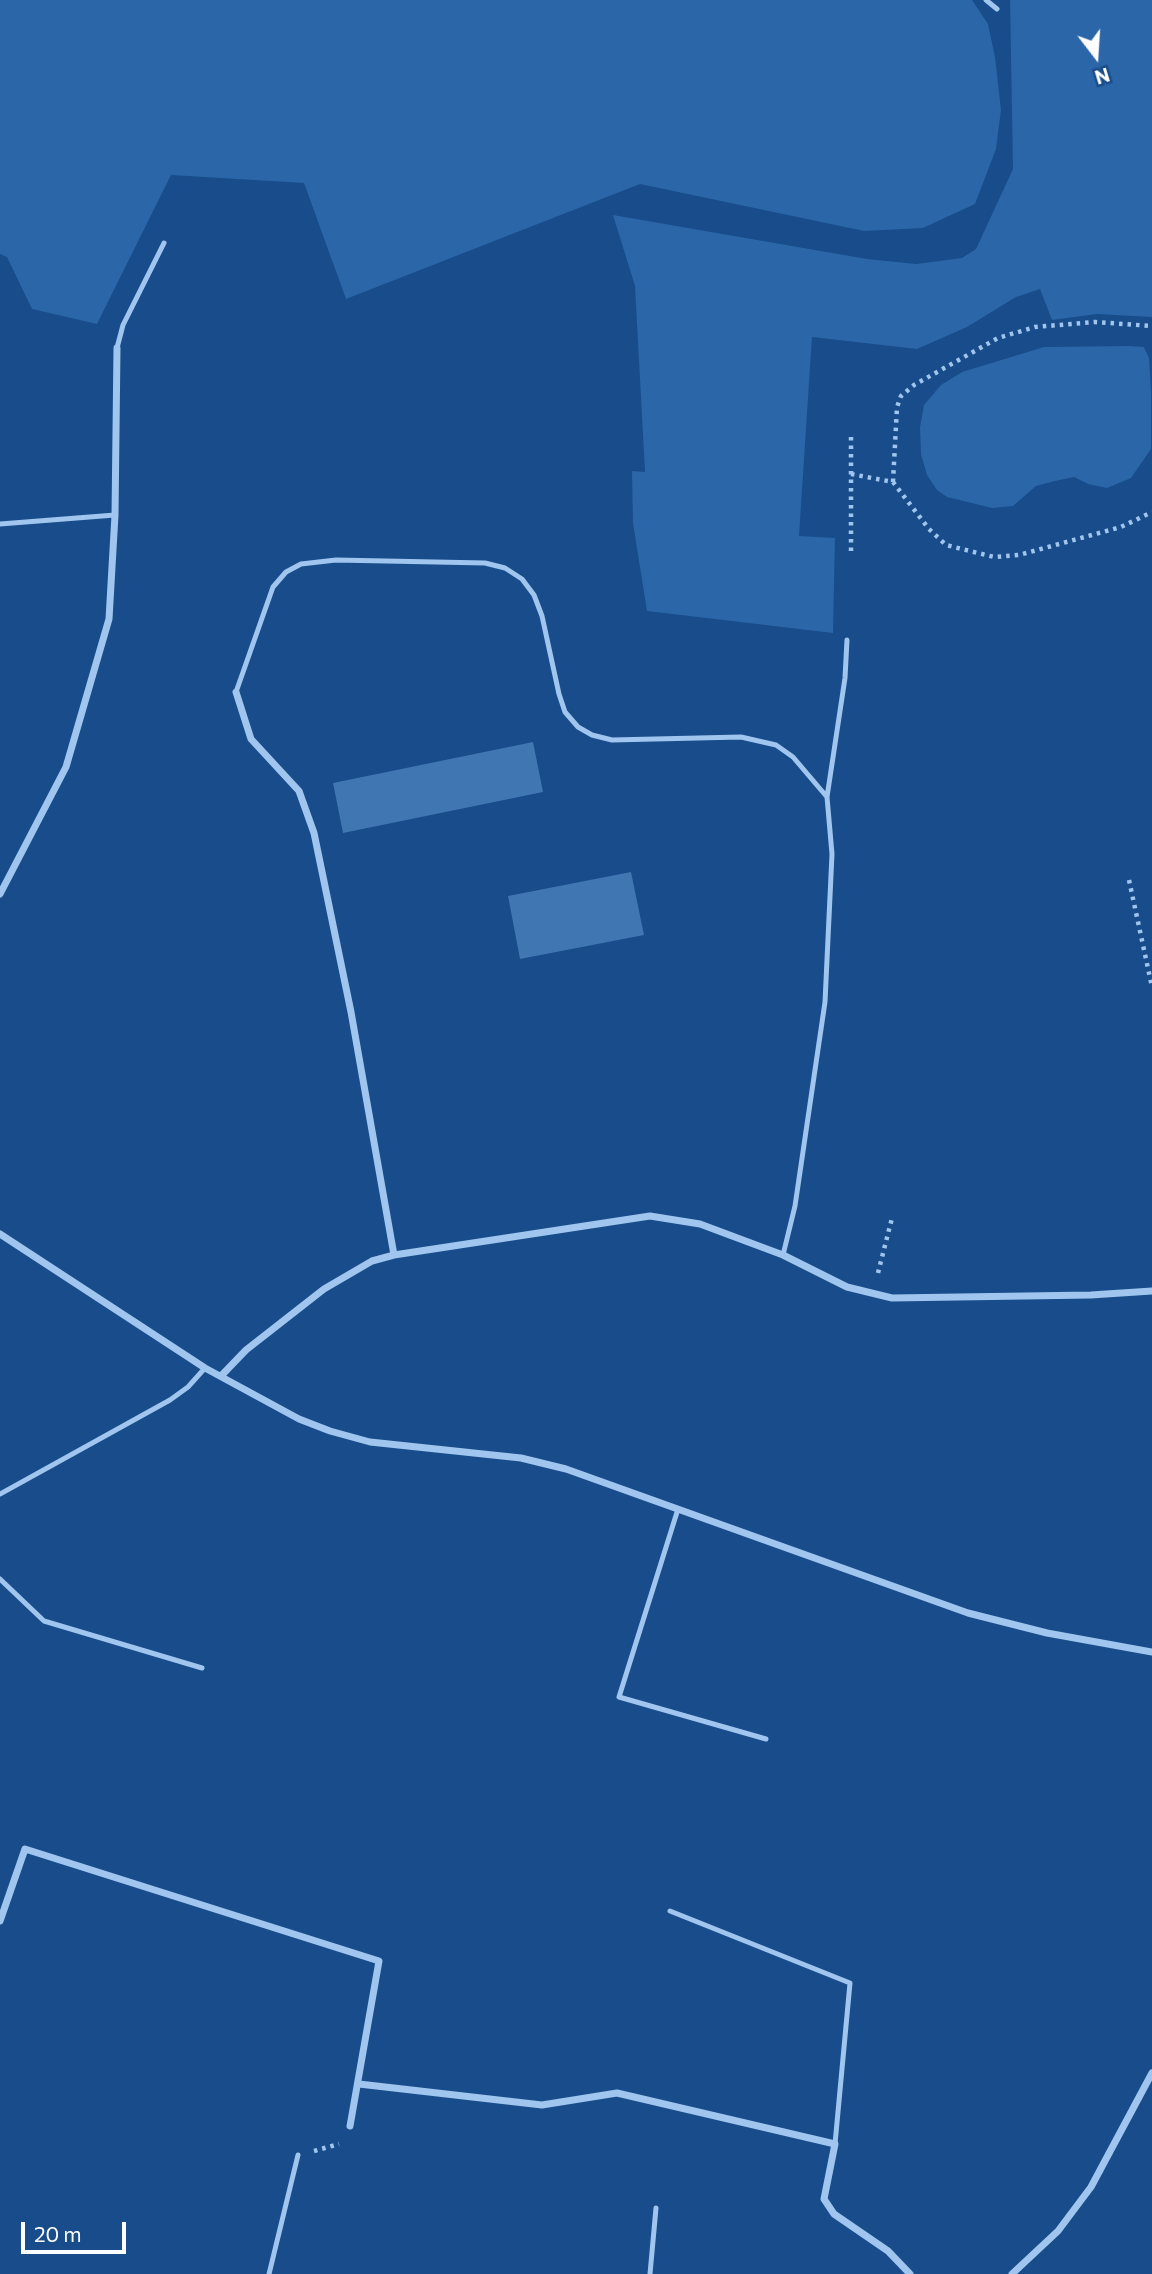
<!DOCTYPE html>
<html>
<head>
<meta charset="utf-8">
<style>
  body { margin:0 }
  #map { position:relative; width:1152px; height:2274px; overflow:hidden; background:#184c8a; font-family:Commissioner,sans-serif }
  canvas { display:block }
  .north { position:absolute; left:1061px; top:21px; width:70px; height:70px; -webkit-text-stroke:5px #184c8a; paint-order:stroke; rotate:163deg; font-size:19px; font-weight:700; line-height:28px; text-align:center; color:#fff }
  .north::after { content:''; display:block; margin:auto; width:24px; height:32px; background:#fff; clip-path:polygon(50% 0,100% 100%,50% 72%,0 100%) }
  .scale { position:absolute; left:21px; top:2222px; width:105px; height:32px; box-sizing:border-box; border:4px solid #fff; border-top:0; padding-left:9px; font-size:21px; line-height:24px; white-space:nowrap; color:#fff; -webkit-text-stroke:5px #184c8a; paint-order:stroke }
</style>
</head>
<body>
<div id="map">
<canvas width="1152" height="2274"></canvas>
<div class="north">N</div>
<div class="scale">20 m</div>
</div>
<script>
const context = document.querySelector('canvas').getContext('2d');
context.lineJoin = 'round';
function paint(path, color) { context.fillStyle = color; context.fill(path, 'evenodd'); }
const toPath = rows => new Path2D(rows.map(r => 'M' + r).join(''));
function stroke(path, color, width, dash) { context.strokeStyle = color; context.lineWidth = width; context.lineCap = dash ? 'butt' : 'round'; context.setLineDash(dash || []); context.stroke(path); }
const green = toPath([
  [0,0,972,0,988,24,995,57,1001,110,996,149,975,204,923,228,864,231,640,184,346,299,304,183,171,175,97,324,32,309,7,257,0,254],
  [1010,0,1152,0,1152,317,1097,314,1052,320,1040,289,1016,297,967,327,917,349,812,337,799,536,835,538,833,633,647,611,633,523,632,471,645,472,635,286,613,215,867,259,916,264,962,258,976,249,1013,169],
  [1129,346,1144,347,1149,358,1151,390,1151,449,1131,478,1107,488,1088,484,1074,477,1055,481,1036,486,1013,506,992,508,947,497,937,490,927,475,921,454,920,427,924,405,941,385,962,372,1044,347]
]);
const building = toPath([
  [533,742,543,792,343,833,333,783],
  [631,872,644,935,520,959,508,896]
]);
const path = toPath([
  [851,474,893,482,929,529,946,545,994,557,1019,555,1121,527,1152,512],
  [893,482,897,407,901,396,914,385,998,338,1035,327,1095,322,1152,326],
  [851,551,851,437],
  [1129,880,1152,987],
  [878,1273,892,1218],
  [314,2151,339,2144]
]);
const service = toPath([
  [986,0,997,9],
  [117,348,123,325,164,243],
  [0,524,115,515],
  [236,692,273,587,286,572,301,564,336,560,485,563,505,568,522,579,534,595,542,616,559,694,565,712,578,727,592,735,612,740,741,737,776,745,793,757,827,797,832,854,825,1002,795,1206,783,1255],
  [827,797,845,678,847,640],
  [0,1494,170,1400,188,1387,205,1368],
  [678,1509,619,1697,766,1739],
  [0,1579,44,1621,202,1668],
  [670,1911,850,1983,835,2144],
  [269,2274,298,2155],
  [650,2274,656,2208]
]);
const minor = toPath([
  [236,692,251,739,299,791,314,833,351,1012,394,1255],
  [0,894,66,767,109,619,115,515,117,348],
  [0,1234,205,1368,299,1419,330,1431,370,1442,521,1458,566,1469,968,1613,1047,1633,1152,1652],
  [221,1376,246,1350,324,1289,372,1261,394,1255,650,1216,700,1224,783,1255,847,1287,892,1298,1091,1295,1152,1291],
  [0,1921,25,1849,379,1961,350,2126],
  [359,2084,542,2105,617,2093,835,2144,824,2199,834,2214,888,2251,910,2274],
  [1012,2274,1058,2231,1091,2187,1152,2073]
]);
paint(green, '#2a66a8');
paint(building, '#4076b2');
stroke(path, '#a0c5ee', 4.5, [3.5, 5]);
stroke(service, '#a0c5ee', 5);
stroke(minor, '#a0c5ee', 7);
</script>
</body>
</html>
